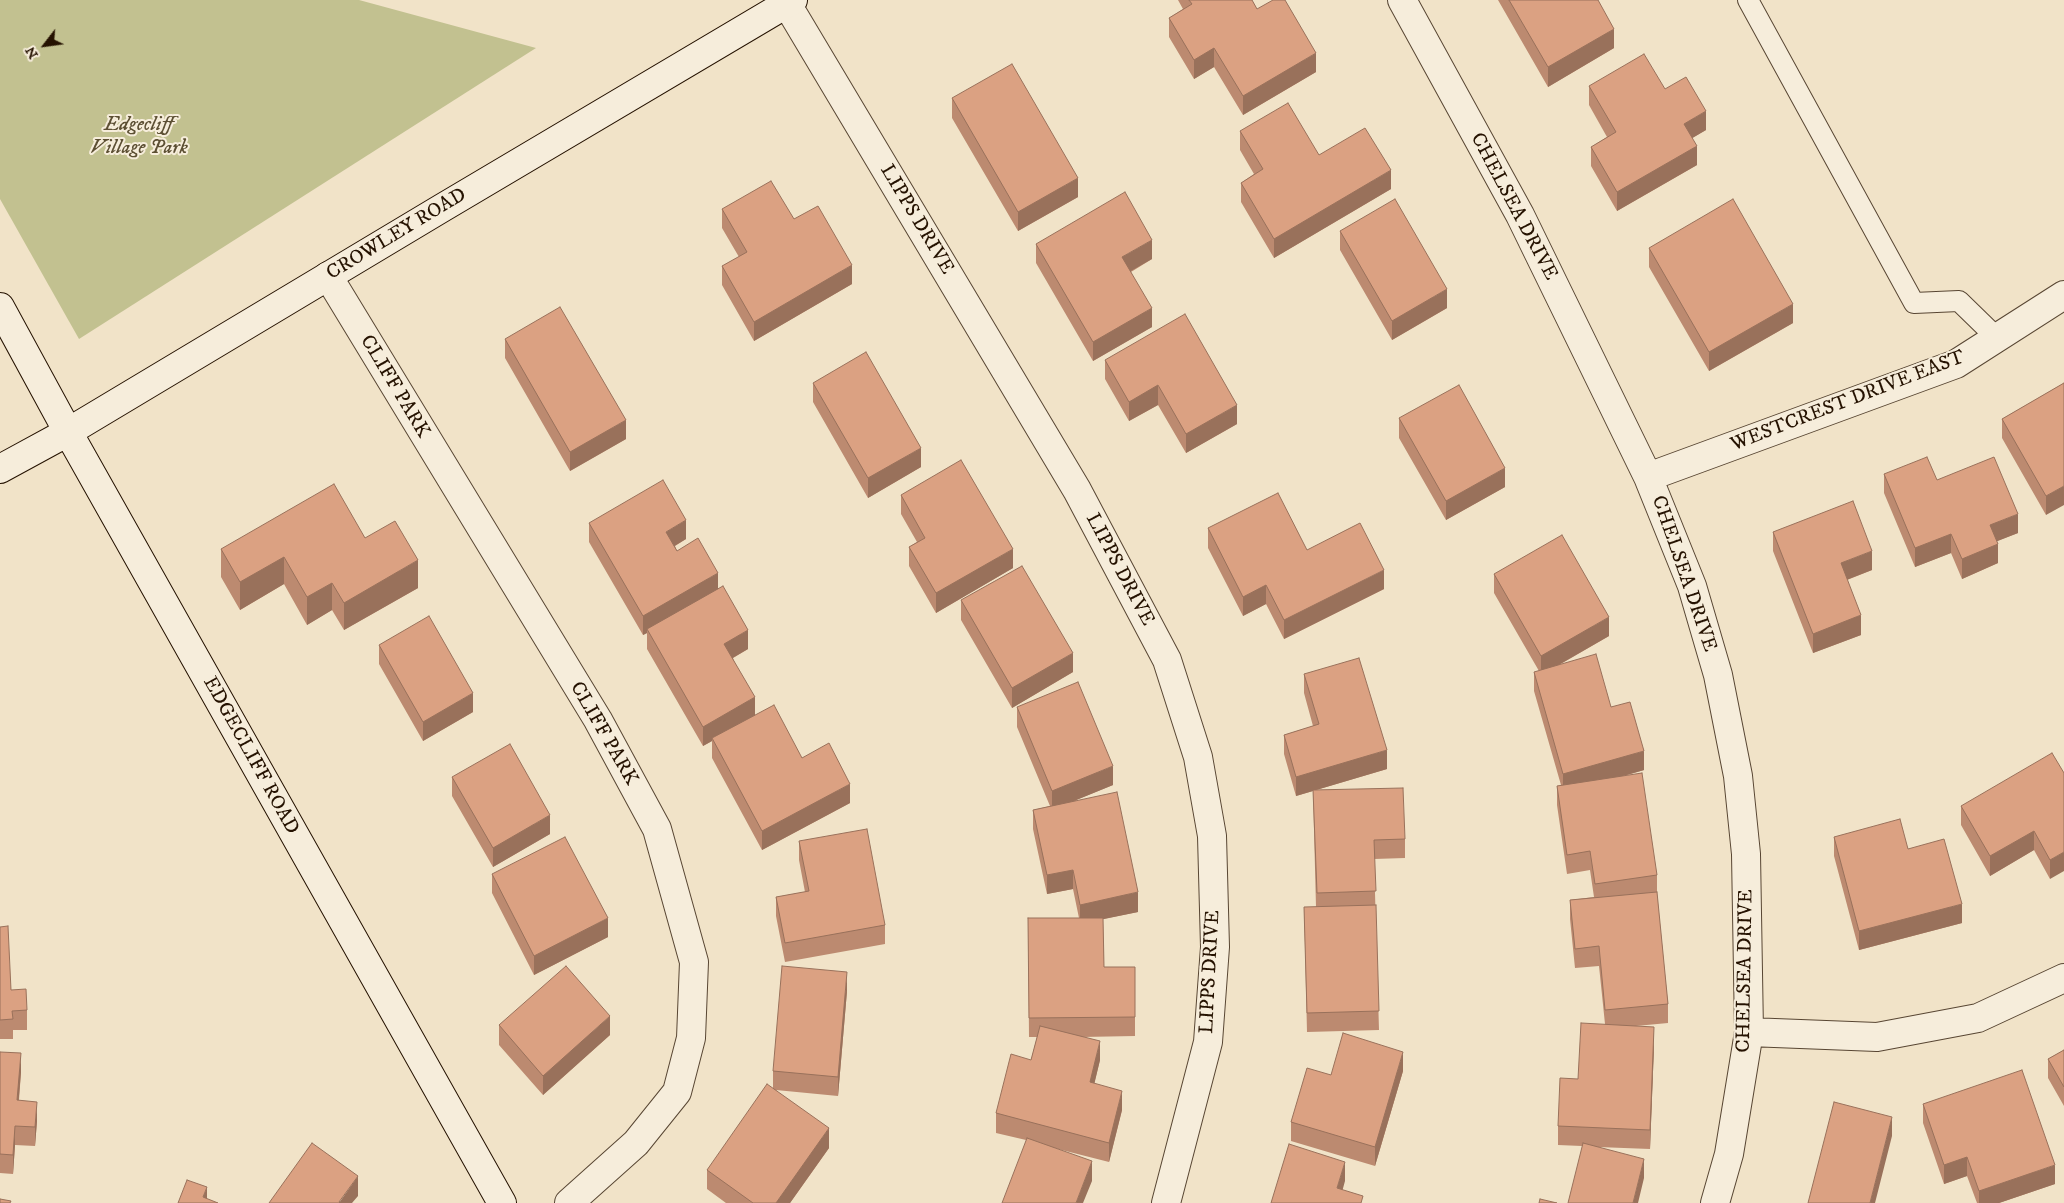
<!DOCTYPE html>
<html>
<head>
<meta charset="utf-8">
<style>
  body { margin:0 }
  #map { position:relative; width:2064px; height:1203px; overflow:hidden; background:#f1e3c8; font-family:"IM FELL DW Pica",serif }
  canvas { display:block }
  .north { position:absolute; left:20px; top:20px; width:50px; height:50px; -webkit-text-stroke:4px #f6eddb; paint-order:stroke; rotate:240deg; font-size:14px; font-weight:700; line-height:20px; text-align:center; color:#251201 }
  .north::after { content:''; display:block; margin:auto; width:18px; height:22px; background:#251201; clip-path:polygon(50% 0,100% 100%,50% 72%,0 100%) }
</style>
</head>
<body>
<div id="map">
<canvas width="2064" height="1203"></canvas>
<div class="north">N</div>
</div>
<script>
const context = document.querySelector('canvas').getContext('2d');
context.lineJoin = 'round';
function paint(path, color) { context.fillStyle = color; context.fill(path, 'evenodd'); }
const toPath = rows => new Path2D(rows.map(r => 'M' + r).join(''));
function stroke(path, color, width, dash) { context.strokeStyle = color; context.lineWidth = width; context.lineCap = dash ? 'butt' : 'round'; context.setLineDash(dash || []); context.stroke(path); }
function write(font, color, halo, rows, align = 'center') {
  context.font = font + ' "IM FELL DW Pica",serif'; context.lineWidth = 4; context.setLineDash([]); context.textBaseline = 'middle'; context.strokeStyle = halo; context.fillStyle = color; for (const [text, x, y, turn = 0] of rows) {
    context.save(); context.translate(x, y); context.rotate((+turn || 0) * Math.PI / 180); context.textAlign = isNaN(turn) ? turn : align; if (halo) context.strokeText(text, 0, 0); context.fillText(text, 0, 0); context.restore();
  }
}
const green = toPath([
  [0,0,359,0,536,48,79,339,0,199]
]);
const lane = toPath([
  [1748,0,1914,303,1959,301,1997,338]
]);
const street = toPath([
  [1402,0,1520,215,1648,477,1692,586,1718,675,1738,776,1746,854,1749,1032,1729,1154,1715,1203],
  [787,4,1077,490,1167,660,1198,757,1212,836,1215,947,1208,1042,1166,1203],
  [328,276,598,720,657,829,694,962,691,1038,677,1092,636,1143,569,1203],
  [1648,477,1956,364,2064,295],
  [1749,1032,1877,1037,1978,1018,2064,978]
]);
const secondary = toPath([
  [0,307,68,432,502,1203],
  [0,469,68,432,442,208,793,0]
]);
const wall = toPath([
  [1178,0,1252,0,1257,9,1316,72,1243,115,1214,67,1194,79,1169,37,1169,18,1183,9],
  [1498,0,1598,0,1614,48,1548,87],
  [1589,86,1665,89,1706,130,1692,138,1697,165,1617,211,1591,166,1591,147,1607,137,1589,105],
  [952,98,1078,197,1018,231,952,118],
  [1240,131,1319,155,1391,189,1274,258,1241,202,1241,183,1254,174,1240,150],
  [722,209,794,219,852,284,754,341,722,285,722,266,739,257,722,228],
  [1340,231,1447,308,1392,340,1340,250],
  [1036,244,1152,259,1131,272,1152,327,1093,361,1036,263],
  [1649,248,1793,323,1709,371,1649,267],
  [505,339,626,439,570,471,505,358],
  [1105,360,1237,424,1186,453,1158,405,1129,421,1105,379],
  [813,383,921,467,868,498,813,402],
  [2064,383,2046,515,2002,438,2002,419],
  [1399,418,1505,487,1446,520,1399,438],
  [1884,474,1937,480,2018,533,1997,541,1998,563,1962,579,1951,553,1915,567,1884,493],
  [901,495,1013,568,936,613,909,566,909,547,917,542,901,514],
  [589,523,686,539,675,546,677,551,718,588,748,649,733,658,755,716,802,758,850,803,762,850,712,758,712,741,703,746,647,649,647,633,643,635,589,542],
  [1208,528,1307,550,1384,589,1284,639,1266,604,1243,616,1208,548],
  [1773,532,1872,570,1847,580,1861,635,1813,653,1773,551],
  [365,538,418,588,344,630,332,610,307,625,284,584,240,610,221,577,221,549],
  [1494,574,1609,636,1559,665,1611,707,1644,770,1624,776,1657,875,1657,894,1668,1004,1668,1023,1636,1026,1654,1046,1650,1149,1598,1147,1644,1178,1582,1146,1558,1145,1558,1126,1578,1079,1605,1024,1599,966,1575,968,1570,919,1570,900,1594,897,1590,870,1567,874,1557,805,1557,786,1561,785,1534,691,1534,672,1539,671,1494,593],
  [961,600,1073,672,1012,708,961,620],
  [379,645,473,712,423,741,379,664],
  [1304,674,1387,769,1316,790,1405,839,1405,858,1374,859,1379,1030,1307,1032,1304,907,1316,907,1313,791,1296,796,1284,754,1284,735,1313,726,1304,693],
  [1017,707,1113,785,1076,800,1138,912,1103,919,1104,967,1135,967,1135,1036,1082,1037,1100,1060,1094,1084,1122,1110,1109,1162,1054,1148,1092,1181,1026,1140,996,1133,996,1113,1031,1060,1037,1037,1029,1037,1028,918,1079,918,1073,889,1047,894,1033,829,1033,810,1050,806,1017,727],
  [2064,773,2050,879,2034,850,1990,876,1961,825,1961,806],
  [452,777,550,834,493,867,452,796],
  [1834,837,1908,849,1962,923,1859,950,1834,856],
  [799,841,885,925,885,944,785,962,776,916,776,897,805,892,799,860],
  [492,874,608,937,534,975,492,893],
  [0,927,11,990,27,1010,27,1030,13,1030,13,1039,0,1039],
  [847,991,838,1096,776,1090,829,1148,790,1203,726,1203,707,1189,707,1170,773,1088,773,1071],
  [499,1025,610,1035,543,1095,499,1045],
  [2064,1050,2064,1106,2048,1078,2048,1059],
  [0,1052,21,1072,19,1100,37,1121,35,1146,15,1145,13,1174,0,1173],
  [1403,1071,1375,1166,1291,1141,1291,1122,1331,1075],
  [1923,1104,2055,1184,1999,1203,1977,1203,1967,1176,1944,1184,1923,1123]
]);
const shadedWall = toPath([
  [1614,29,1614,48,1548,87,1548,67],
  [1214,48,1214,67,1194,79,1194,60],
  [1316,53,1316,72,1243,115,1243,96],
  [1706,111,1706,130,1684,143,1684,124],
  [1697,146,1697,165,1617,211,1617,192],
  [1391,170,1391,189,1274,258,1274,239],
  [1078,178,1078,197,1018,231,1018,212],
  [1152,240,1152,259,1122,276,1122,257],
  [852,265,852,284,754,341,754,322],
  [1447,289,1447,308,1392,340,1392,321],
  [1793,304,1793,323,1709,371,1709,352],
  [1152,308,1152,327,1093,361,1093,342],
  [1158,385,1158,405,1129,421,1129,402],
  [1237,405,1237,424,1186,453,1186,434],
  [626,420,626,439,570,471,570,452],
  [921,448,921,467,868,498,868,478],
  [1505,468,1505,487,1446,520,1446,501],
  [2064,486,2064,505,2046,515,2046,496],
  [2018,514,2018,533,1990,544,1990,525],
  [686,520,686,539,666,551,666,532],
  [1951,534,1951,553,1915,567,1915,548],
  [1998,544,1998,563,1962,579,1962,559],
  [1013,549,1013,568,936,613,936,593],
  [1872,551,1872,570,1841,582,1841,563],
  [284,557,284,584,240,610,240,582],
  [418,560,418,588,344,630,344,603],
  [1384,570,1384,589,1284,639,1284,620],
  [718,573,718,592,647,629,647,633,643,635,643,616],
  [332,583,332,610,307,625,307,597],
  [1266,585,1266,604,1243,616,1243,597],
  [1861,615,1861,635,1813,653,1813,634],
  [1609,617,1609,636,1541,675,1541,656],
  [748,630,748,649,724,663,724,644],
  [1073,653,1073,672,1012,708,1012,688],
  [473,693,473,712,423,741,423,722],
  [755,697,755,716,712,738,712,741,703,746,703,727],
  [1387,750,1387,769,1296,796,1296,777],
  [1644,751,1644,770,1563,793,1563,774],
  [1113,766,1113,785,1052,810,1052,791],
  [850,784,850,803,762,850,762,831],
  [550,815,550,834,493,867,493,848],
  [2034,831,2034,850,1990,876,1990,856],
  [2064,852,2064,871,2050,879,2050,860],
  [1073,870,1073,889,1047,894,1047,875],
  [1138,892,1138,912,1080,924,1080,905],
  [1962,904,1962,923,1859,950,1859,931],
  [608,918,608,937,534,975,534,956],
  [847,972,847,991,838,1096,838,1077],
  [610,1016,610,1035,543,1095,543,1076],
  [1654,1027,1654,1046,1650,1149,1650,1130],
  [1100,1041,1100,1060,1090,1102,1090,1082],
  [1403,1052,1403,1071,1375,1166,1375,1147],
  [21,1053,21,1072,17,1119,17,1100],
  [1122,1091,1122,1110,1109,1162,1109,1143],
  [37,1102,37,1121,35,1146,35,1127],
  [1892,1117,1892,1136,1875,1203,1870,1203],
  [15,1126,15,1145,13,1174,13,1155],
  [829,1128,829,1148,790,1203,776,1203],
  [1967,1157,1967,1176,1944,1184,1944,1165],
  [1644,1159,1644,1178,1638,1203,1633,1203],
  [1092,1161,1092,1181,1083,1203,1076,1203],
  [1345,1162,1345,1181,1339,1203,1337,1188],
  [2055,1165,2055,1184,1999,1203,1979,1203,1979,1191],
  [358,1176,358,1196,352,1203,339,1203],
  [207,1187,207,1203,203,1197]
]);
const building = toPath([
  [1189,0,1252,0,1257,9,1273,0,1285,0,1316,53,1243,96,1214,48,1194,60,1169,18,1192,4,1189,0],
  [1509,0,1598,0,1614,29,1548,67,1509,0],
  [1644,54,1665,89,1686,77,1706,111,1684,124,1697,146,1617,192,1591,147,1616,132,1589,86,1644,54],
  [1012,64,1078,178,1018,212,952,98,1012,64],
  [1288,103,1319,155,1365,128,1391,170,1274,239,1241,183,1263,169,1240,131,1288,103],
  [771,181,794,219,818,206,852,265,754,322,722,266,747,252,722,209,771,181],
  [1125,192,1152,240,1122,257,1152,308,1093,342,1036,244,1125,192],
  [1395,199,1447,289,1392,321,1340,231,1395,199],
  [1733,199,1793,304,1709,352,1649,248,1733,199],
  [560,307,626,420,570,452,505,339,560,307],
  [1185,314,1237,405,1186,434,1158,385,1129,402,1105,360,1185,314],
  [866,352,921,448,868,478,813,383,866,352],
  [2064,383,2064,486,2046,496,2002,419,2064,383],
  [1459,385,1505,468,1446,501,1399,418,1459,385],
  [1927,457,1937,480,1994,457,2018,514,1990,525,1998,544,1962,559,1951,534,1915,548,1884,474,1927,457],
  [961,460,1013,549,936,593,909,547,925,538,901,495,961,460],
  [663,480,686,520,666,532,677,551,698,538,718,573,643,616,589,523,663,480],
  [334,484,365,538,395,521,418,560,344,603,332,583,307,597,284,557,240,582,221,549,334,484],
  [1278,493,1307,550,1360,523,1384,570,1284,620,1266,585,1243,597,1208,528,1278,493],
  [1853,501,1872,551,1841,563,1861,615,1813,634,1773,532,1853,501],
  [1562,535,1609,617,1541,656,1494,574,1562,535],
  [1022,566,1073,653,1012,688,961,600,1022,566],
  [723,586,748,630,724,644,755,697,703,727,647,629,723,586],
  [429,616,473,693,423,722,379,645,429,616],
  [1596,654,1611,707,1630,702,1644,751,1563,774,1534,672,1596,654],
  [1359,658,1387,750,1296,777,1284,735,1319,724,1304,674,1359,658],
  [1078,682,1113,766,1052,791,1017,707,1078,682],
  [774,705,802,758,829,743,850,784,762,831,712,738,774,705],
  [510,744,550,815,493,848,452,777,510,744],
  [2052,753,2064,773,2064,852,2050,860,2034,831,1990,856,1961,806,2052,753],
  [1642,773,1657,875,1595,884,1590,851,1567,855,1557,786,1642,773],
  [1403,788,1405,839,1374,840,1376,891,1317,893,1313,790,1403,788],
  [1117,792,1138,892,1080,905,1073,870,1047,875,1033,810,1117,792],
  [1900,819,1908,849,1944,839,1962,904,1859,931,1834,837,1900,819],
  [867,829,885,925,785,943,776,897,809,891,799,841,867,829],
  [565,837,608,918,534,956,492,874,565,837],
  [1657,892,1668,1004,1605,1010,1599,946,1575,949,1570,900,1657,892],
  [1376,905,1379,1011,1307,1013,1304,907,1376,905],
  [1028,918,1103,918,1104,967,1135,967,1135,1017,1029,1018,1028,918],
  [8,926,11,990,26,989,27,1010,12,1011,13,1019,0,1020,0,927,8,926],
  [566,966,610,1016,543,1076,499,1025,566,966],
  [782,966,847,972,838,1077,773,1071,782,966],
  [1581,1023,1654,1027,1650,1130,1558,1126,1560,1078,1578,1079,1581,1023],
  [1040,1026,1100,1041,1090,1082,1122,1091,1109,1143,996,1113,1011,1054,1031,1060,1040,1026],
  [1343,1033,1403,1052,1375,1147,1291,1122,1307,1068,1331,1075,1343,1033],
  [2064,1050,2064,1087,2048,1059,2064,1050],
  [0,1052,21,1053,17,1100,37,1102,35,1127,15,1126,13,1155,0,1154,0,1052],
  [2022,1070,2055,1165,1979,1191,1967,1157,1944,1165,1923,1104,2022,1070],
  [767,1084,829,1128,776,1203,753,1203,707,1170,767,1084],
  [1834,1102,1892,1117,1870,1203,1808,1203,1834,1102],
  [1027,1138,1092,1161,1076,1203,1002,1203,1027,1138],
  [312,1143,358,1176,339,1202,340,1203,269,1203,312,1143],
  [1583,1143,1644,1159,1633,1203,1568,1203,1583,1143],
  [1289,1144,1345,1162,1337,1188,1363,1196,1361,1203,1271,1203,1289,1144],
  [187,1180,207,1187,203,1197,218,1203,178,1203,187,1180],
  [0,1199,11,1201,10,1203,0,1203,0,1199],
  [1540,1199,1557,1203,1539,1203,1540,1199]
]);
const parkNames = [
  ["Edgecliff",139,126],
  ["Village Park",139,149]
];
const streetNames = [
  ["CHELSEA DRIVE",1513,207,62],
  ["LIPPS DRIVE",916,220,59],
  ["CROWLEY ROAD",397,235,-31],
  ["CLIFF PARK",394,387,59],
  ["WESTCREST DRIVE EAST",1848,402,-21],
  ["LIPPS DRIVE",1119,570,62],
  ["CHELSEA DRIVE",1683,574,71],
  ["CLIFF PARK",603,734,60],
  ["EDGECLIFF ROAD",250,756,61],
  ["CHELSEA DRIVE",1746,971,-89],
  ["LIPPS DRIVE",1211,972,-87]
];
paint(green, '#c2c190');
stroke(lane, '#584633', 22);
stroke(street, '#584633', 30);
stroke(secondary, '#251201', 30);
stroke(lane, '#f6eddb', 20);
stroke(street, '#f6eddb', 28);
stroke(secondary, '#f6eddb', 28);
paint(wall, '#bc8a70');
paint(shadedWall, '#99715b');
paint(building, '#dba182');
stroke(building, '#99715b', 1);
write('italic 20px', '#5c4f33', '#f6eddb', parkNames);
write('20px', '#251201', '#f6eddb', streetNames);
</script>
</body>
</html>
